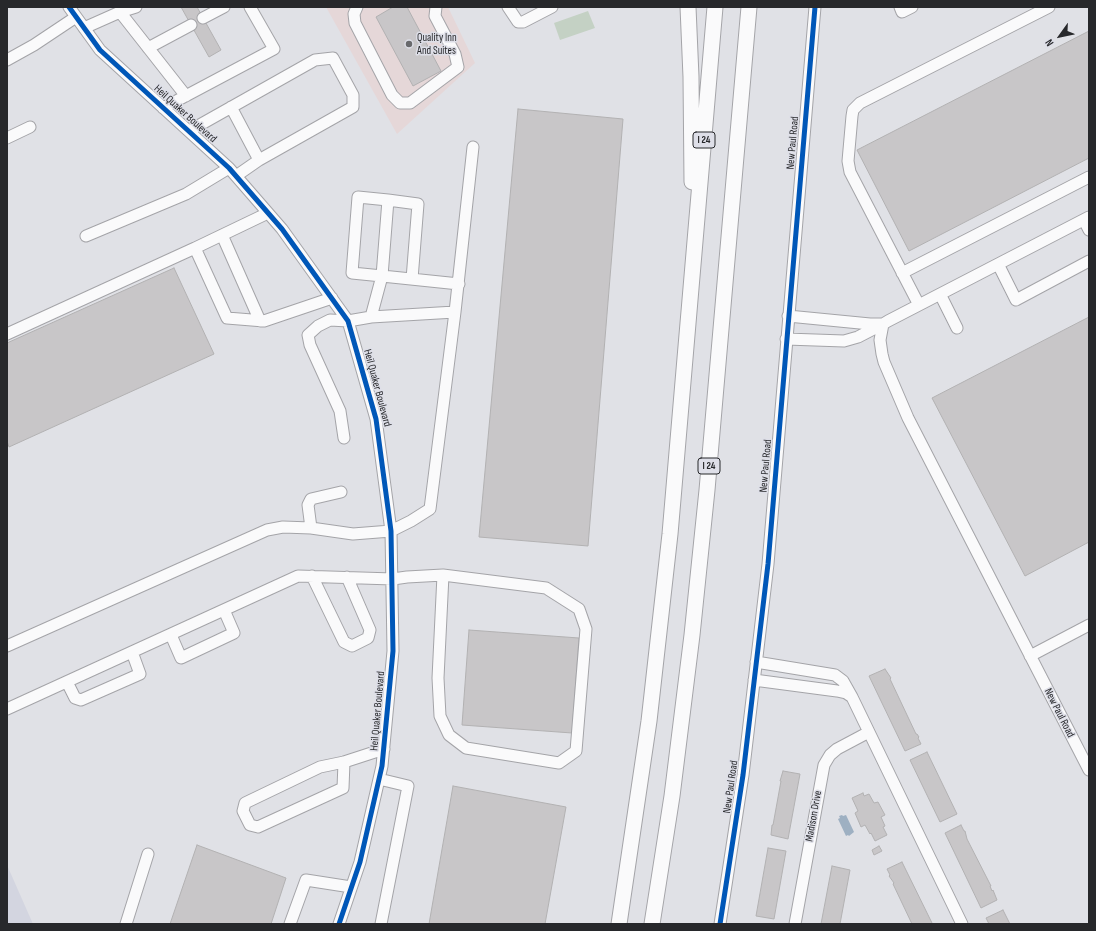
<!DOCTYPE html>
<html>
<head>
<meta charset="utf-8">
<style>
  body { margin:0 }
  #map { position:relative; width:1096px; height:931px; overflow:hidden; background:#e0e1e6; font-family:"Sofia Sans Condensed",sans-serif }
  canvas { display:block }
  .frame { position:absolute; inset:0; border:8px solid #27282b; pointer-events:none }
  .north { position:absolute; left:1040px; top:16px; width:40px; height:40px; -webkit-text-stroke:3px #dedfe8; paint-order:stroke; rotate:237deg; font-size:11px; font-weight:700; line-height:16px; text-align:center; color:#27282b }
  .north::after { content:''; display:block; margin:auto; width:14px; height:18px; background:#27282b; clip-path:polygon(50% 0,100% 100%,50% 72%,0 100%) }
</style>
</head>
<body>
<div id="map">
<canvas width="1096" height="931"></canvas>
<div class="frame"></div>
<div class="north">N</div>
</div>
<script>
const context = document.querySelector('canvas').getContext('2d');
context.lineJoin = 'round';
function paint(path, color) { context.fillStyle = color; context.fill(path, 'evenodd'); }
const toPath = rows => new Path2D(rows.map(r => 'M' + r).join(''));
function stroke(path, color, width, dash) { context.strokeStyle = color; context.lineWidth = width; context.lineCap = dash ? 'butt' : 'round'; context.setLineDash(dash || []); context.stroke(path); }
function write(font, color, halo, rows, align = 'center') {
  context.font = font + ' "Sofia Sans Condensed",sans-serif'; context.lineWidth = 3; context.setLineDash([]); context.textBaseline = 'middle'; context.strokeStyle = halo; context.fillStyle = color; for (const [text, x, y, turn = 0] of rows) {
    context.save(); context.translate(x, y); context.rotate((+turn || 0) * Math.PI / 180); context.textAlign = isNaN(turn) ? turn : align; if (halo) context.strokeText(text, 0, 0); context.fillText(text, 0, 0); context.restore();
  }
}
const commercial = toPath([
  [326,7,448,7,475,63,397,134]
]);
const built = toPath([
  [7,865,33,924,7,924]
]);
const green = toPath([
  [588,11,595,28,560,40,554,23]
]);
const water = toPath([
  [842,815,843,816,846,815,854,832,849,836,848,835,846,836,838,819,840,818,839,816]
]);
const building = toPath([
  [181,7,197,7,221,50,209,57,181,7],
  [393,7,407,7,441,71,413,86,376,17,393,7],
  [1089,31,1089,158,909,251,857,150,1089,31],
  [518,109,623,119,588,546,479,537,518,109],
  [174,268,214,354,9,447,7,441,7,343,174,268],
  [1089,317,1089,542,1025,576,932,398,1089,317],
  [469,630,579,638,572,733,462,725,469,630],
  [885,669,891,678,890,679,916,734,917,734,919,737,918,738,921,744,905,751,869,676,885,669],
  [927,752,957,814,940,822,910,760,927,752],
  [783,771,800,774,788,839,771,835,772,825,773,825,781,781,780,781,783,771],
  [453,786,566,807,545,924,429,924,453,786],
  [863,793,864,796,869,794,874,803,878,802,885,815,881,817,885,826,883,827,887,835,875,841,871,833,870,834,865,825,861,827,855,813,858,811,852,798,863,793],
  [961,825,964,831,965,831,967,839,991,886,990,886,992,891,993,890,997,900,981,908,945,833,961,825],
  [197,845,286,878,271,924,170,924,197,845],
  [879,846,882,851,874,855,872,850,879,846],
  [768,848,786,851,774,919,756,916,768,848],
  [902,862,932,923,931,924,912,924,893,884,894,883,889,876,890,875,887,869,902,862],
  [832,866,850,870,840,924,821,924,832,866],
  [1003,910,1010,924,989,924,986,918,1003,910]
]);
const minor = toPath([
  [69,7,100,50,229,168,282,229,348,321,376,419,391,531,393,651,382,766,360,862,339,924],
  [357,7,354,14,355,23,392,95,400,103,410,103,458,67,455,54,435,16,436,7],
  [508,7,518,22,523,22,552,7],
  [900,7,902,12,912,7],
  [120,12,186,96],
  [203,18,224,7],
  [84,28,120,12,136,7],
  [148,48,191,25],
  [7,60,34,45,76,17],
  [231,107,259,160],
  [163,108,274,49,250,7],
  [189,131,315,60,333,58,353,95,353,107,259,160,236,176],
  [7,138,30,127],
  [388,200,382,276,352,273,358,197,388,200,418,204,412,279],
  [268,213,195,248,227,318,264,321,332,298],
  [1089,217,888,321,883,324,880,340,882,354,884,362,908,418,1089,770],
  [1084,220,1089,230],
  [222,235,260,321],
  [86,236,186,194,229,168],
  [998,264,1016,300,1089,261],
  [902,273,1089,177],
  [940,294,957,328],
  [919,305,850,172,848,161,852,116,853,110,860,103,1049,7],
  [455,312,473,147],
  [371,317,382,276,459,284],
  [7,334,195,248],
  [786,339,844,341,858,337,883,324,870,324,788,316],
  [311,528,308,505,311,499,341,492],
  [312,576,344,642,352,646,368,638,370,630,347,577],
  [171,635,181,658,234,633,224,610],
  [7,646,267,530,283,527,311,528,353,534,391,531,411,521,430,509,455,312,371,317,348,321,330,320,318,326,308,335,310,345,340,411,344,438],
  [1030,656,1089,625],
  [754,680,837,691,846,693,852,697,843,681,835,675,756,662],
  [67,682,75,698,81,700,140,674,132,652],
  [852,697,962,924],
  [7,709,298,576,393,579,407,577,443,575,546,588,579,609,586,629,576,751,559,763,466,748,449,735,440,716,438,678,443,575],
  [344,762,343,788,258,827,250,825,243,811,245,803,320,767,344,762,384,749],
  [379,779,408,786,381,924],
  [126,924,148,854],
  [290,924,306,880,351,887],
  [720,924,743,775,768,564,815,7],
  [795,924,824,765,830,755,837,749,869,732]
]);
const highway = toPath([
  [688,7,691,77,692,182],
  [619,924,649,721,670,534,715,7],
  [652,924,672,796,692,635,707,490,749,7]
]);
const cycleway = toPath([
  [69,7,100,50,229,168,282,229,348,321,376,419,391,531,393,651,382,766,360,862,339,924],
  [720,924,743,775,768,564,815,7]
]);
const markers = [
  [409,44,4,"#68696c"]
];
const shields = [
  [704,140,22],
  [709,466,22]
];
const shieldNames = [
  ["I 24",704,140],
  ["I 24",709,466]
];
const poiNames = [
  ["Quality Inn",417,38],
  ["And Suites",417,51]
];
const streetNames = [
  ["Heil Quaker Boulevard",185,114,42],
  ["New Paul Road",793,143,-85],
  ["Heil Quaker Boulevard",377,388,75],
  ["New Paul Road",766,466,-85],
  ["Heil Quaker Boulevard",378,711,-85],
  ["New Paul Road",1059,713,63],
  ["New Paul Road",731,787,-82],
  ["Madison Drive",814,816,-80]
];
paint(commercial, '#e5d7d8');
paint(built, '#d3d5e0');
paint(green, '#c4d1c4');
paint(water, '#9eb0c2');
paint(building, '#c8c6c8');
stroke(building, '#b2b1b2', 1);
stroke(minor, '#a4a4a8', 13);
stroke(highway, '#a4a4a8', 17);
stroke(minor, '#fafafb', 11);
stroke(highway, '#fafafb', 15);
stroke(cycleway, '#0057b8', 5);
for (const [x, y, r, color] of markers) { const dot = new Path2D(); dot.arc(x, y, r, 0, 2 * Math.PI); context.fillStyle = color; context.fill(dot); stroke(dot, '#dedfe8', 1.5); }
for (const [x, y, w] of shields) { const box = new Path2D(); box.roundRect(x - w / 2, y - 8, w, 16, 3); context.fillStyle = '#dedfe8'; context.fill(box); stroke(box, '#27282b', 1); }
write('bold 10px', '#27282b', null, shieldNames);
write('11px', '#27282b', '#dedfe8', poiNames, 'left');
write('11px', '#27282b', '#dedfe8', streetNames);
</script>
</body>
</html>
